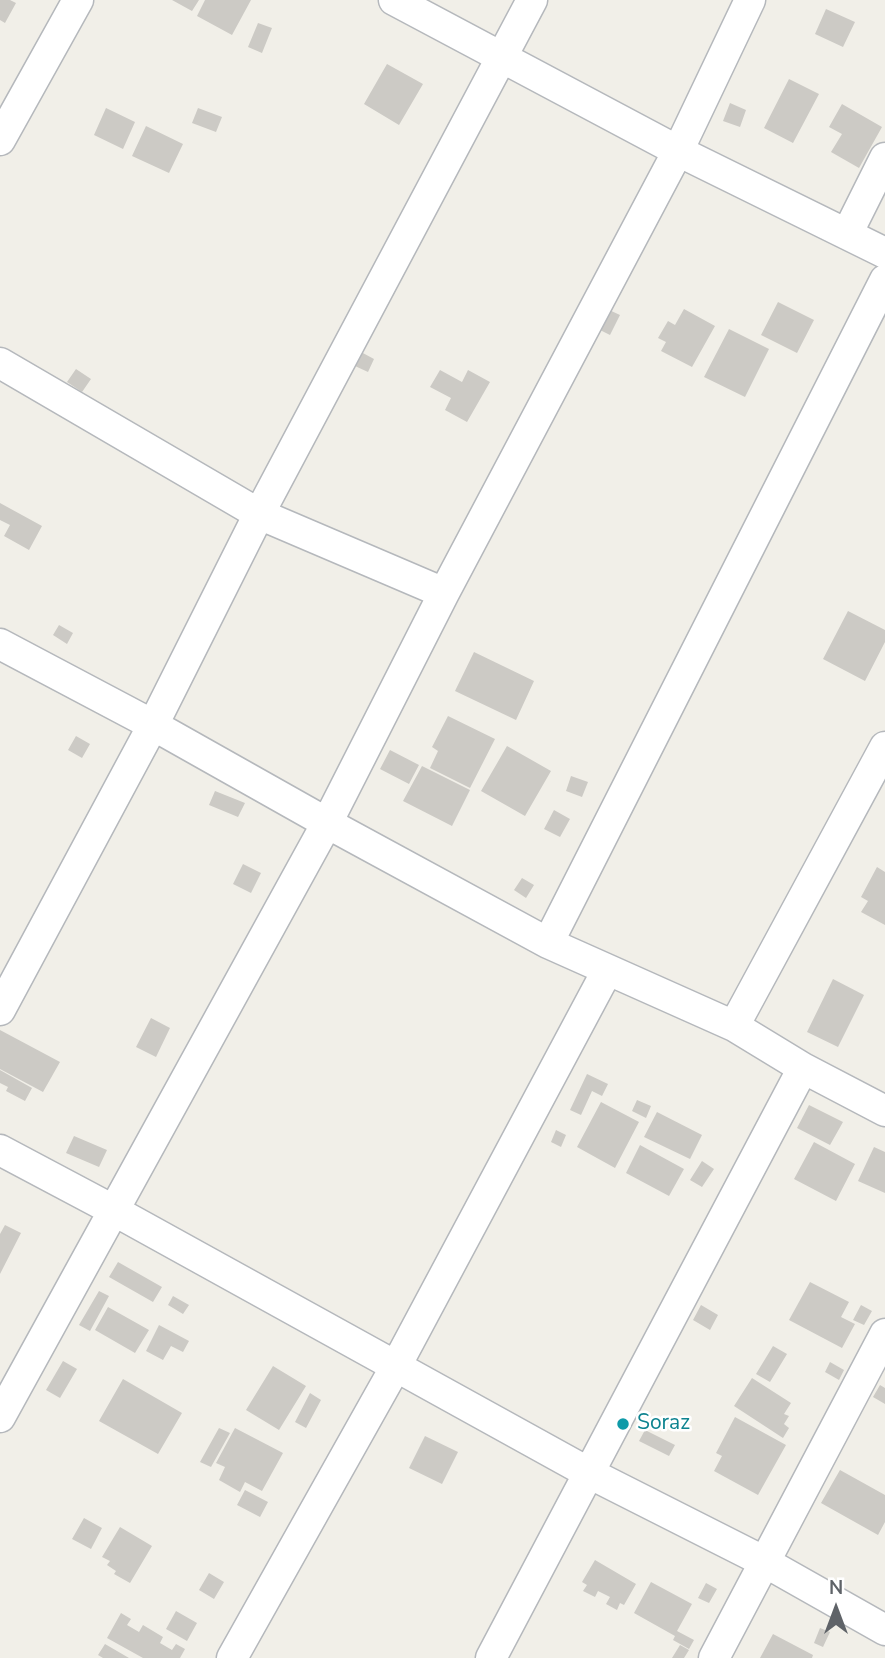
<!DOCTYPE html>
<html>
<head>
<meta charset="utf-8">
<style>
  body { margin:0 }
  #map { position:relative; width:885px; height:1658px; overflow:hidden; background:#f1efe8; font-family:"Nunito Sans",sans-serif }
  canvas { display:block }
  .north { position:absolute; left:801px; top:1574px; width:70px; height:70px; -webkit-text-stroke:5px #fff; paint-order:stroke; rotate:0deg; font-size:19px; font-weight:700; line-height:28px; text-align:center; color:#5f6368 }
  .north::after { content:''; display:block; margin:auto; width:24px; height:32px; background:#5f6368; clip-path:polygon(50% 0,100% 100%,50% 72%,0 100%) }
</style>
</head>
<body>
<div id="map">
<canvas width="885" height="1658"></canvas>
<div class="north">N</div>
</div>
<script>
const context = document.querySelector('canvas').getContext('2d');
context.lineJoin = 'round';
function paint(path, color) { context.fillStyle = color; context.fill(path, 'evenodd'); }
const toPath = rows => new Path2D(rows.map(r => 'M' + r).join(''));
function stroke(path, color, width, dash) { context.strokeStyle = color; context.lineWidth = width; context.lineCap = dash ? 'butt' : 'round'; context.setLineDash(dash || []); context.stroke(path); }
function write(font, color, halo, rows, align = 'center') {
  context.font = font + ' "Nunito Sans",sans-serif'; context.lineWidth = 5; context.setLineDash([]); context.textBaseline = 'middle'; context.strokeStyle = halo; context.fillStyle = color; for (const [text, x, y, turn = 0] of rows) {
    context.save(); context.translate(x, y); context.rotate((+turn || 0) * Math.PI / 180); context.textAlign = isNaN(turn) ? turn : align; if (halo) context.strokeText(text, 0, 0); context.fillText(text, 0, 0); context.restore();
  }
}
const building = toPath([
  [0,0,10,0,16,3,5,23,0,20],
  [172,0,199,0,192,11],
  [205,0,251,0,232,35,197,16],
  [826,9,855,22,843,47,815,34],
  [258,23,272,28,262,53,248,47],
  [387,64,423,84,399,125,364,104],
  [789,79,819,94,793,143,764,128],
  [730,103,746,110,740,127,723,121],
  [842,104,882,127,859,168,831,152,842,134,829,127],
  [106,108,135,122,123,149,94,135],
  [198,108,222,117,216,132,192,123],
  [146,126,183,144,169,173,132,156],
  [778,302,814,320,797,353,761,335],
  [607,309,620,315,610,335,598,329],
  [684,309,715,326,692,367,661,351,666,342,658,338,668,321,675,325],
  [729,329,769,349,745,397,704,377],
  [361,352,374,359,368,372,355,366],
  [76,369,91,379,82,392,67,382],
  [440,370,462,382,468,370,490,382,467,422,445,410,451,398,430,387],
  [0,503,42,526,29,550,4,536,10,525,0,520],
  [848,611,885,630,885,642,865,681,823,659],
  [59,625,73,633,67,644,53,635],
  [474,652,534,681,516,720,455,691],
  [448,716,495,739,470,788,430,768,438,751,432,747],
  [76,736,90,744,82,758,68,750],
  [507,746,551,771,525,816,481,791],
  [390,750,419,765,409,784,380,769],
  [422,766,470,790,452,826,403,801],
  [571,776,588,782,582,797,566,791],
  [215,791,245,803,238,817,209,805],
  [554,810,570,819,560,837,544,829],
  [243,864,261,873,251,893,233,884],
  [877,867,885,872,885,925,861,912,868,901,861,897],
  [522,878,534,885,526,898,514,890],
  [833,979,864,995,838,1047,807,1032],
  [151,1018,170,1028,156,1057,136,1047],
  [0,1030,60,1062,43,1092,0,1069],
  [0,1070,32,1088,25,1101,6,1091,8,1087,0,1083],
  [587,1074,608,1084,602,1096,592,1091,581,1115,570,1110],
  [637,1100,651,1106,646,1118,632,1111],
  [601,1102,639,1122,615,1168,577,1147],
  [809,1105,843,1122,830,1145,797,1128],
  [657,1112,702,1135,690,1159,644,1137],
  [556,1130,566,1135,561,1147,551,1142],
  [74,1136,107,1150,99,1167,66,1153],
  [814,1142,855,1164,836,1201,794,1179],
  [640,1145,684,1169,669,1196,626,1173],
  [874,1147,885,1152,885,1193,858,1181],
  [702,1161,714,1169,702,1187,690,1180],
  [5,1225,21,1233,0,1274,0,1234],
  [118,1262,162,1287,153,1302,109,1277],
  [810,1282,849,1302,841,1317,855,1324,842,1348,789,1320],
  [99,1291,109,1296,90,1331,79,1325],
  [173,1296,189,1305,183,1314,168,1305],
  [701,1305,718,1315,710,1330,693,1320],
  [861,1305,872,1311,864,1325,853,1320],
  [108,1307,149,1330,135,1353,95,1330],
  [159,1325,189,1341,183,1352,171,1346,163,1360,146,1351],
  [773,1346,787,1354,770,1382,756,1374],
  [63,1361,77,1369,60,1398,46,1390],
  [830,1362,844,1370,839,1380,825,1372],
  [273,1366,306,1386,279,1430,246,1410],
  [752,1378,791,1403,784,1414,789,1416,784,1424,789,1428,783,1438,734,1406],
  [123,1379,182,1413,158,1454,99,1421],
  [880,1385,885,1388,885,1404,873,1397],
  [310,1393,321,1400,306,1428,295,1422],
  [735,1417,786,1445,758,1495,714,1471,722,1456,716,1453],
  [219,1428,230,1433,211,1467,200,1462],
  [235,1428,283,1453,262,1491,245,1482,240,1492,219,1480,225,1467,216,1463],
  [645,1430,675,1445,669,1456,639,1441],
  [425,1436,458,1452,442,1484,409,1468],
  [840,1470,885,1495,885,1522,878,1535,821,1503],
  [245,1490,268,1502,260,1517,237,1505],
  [84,1518,102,1528,91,1549,72,1539],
  [120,1527,152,1546,130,1583,114,1574,116,1571,107,1565,110,1561,102,1557],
  [595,1560,636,1584,624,1605,620,1603,617,1610,606,1604,610,1597,598,1591,595,1597,583,1591,587,1585,582,1582],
  [209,1573,224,1582,214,1599,199,1590],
  [651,1582,692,1604,677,1631,694,1640,689,1649,673,1640,675,1636,634,1613],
  [706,1583,717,1589,709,1603,698,1598],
  [176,1611,197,1623,187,1641,166,1629],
  [121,1613,131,1619,127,1625,139,1632,143,1625,163,1637,160,1643,172,1650,176,1644,185,1649,180,1658,143,1658,107,1638],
  [820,1628,830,1632,823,1647,814,1643],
  [773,1634,813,1655,812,1658,760,1658],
  [105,1644,129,1658,103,1658,98,1655],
  [680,1645,689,1650,684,1658,672,1658]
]);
const minor = toPath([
  [394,0,678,151,885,253],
  [0,140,78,0],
  [847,234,885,158],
  [0,363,259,514,444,593],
  [0,644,153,725,327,823,548,943,734,1026,803,1068,885,1111],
  [548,943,885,280],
  [0,1010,153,725,259,514,532,0],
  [734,1026,885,747],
  [0,1150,113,1210,589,1473,763,1561,885,1630],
  [0,1417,327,823,444,593,678,151,750,0],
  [232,1658,396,1366,607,971],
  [491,1658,803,1068],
  [714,1658,885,1334]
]);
const markers = [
  [623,1424,7,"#0f9aa8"]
];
const cultureNames = [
  ["Soraz",637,1424]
];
paint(building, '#cccac5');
stroke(minor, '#b5b8bc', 33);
stroke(minor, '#fff', 30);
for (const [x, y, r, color] of markers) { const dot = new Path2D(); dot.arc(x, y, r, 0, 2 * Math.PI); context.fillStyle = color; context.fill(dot); stroke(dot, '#fff', 2.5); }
write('21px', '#0d838f', '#fff', cultureNames, 'left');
</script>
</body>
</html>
